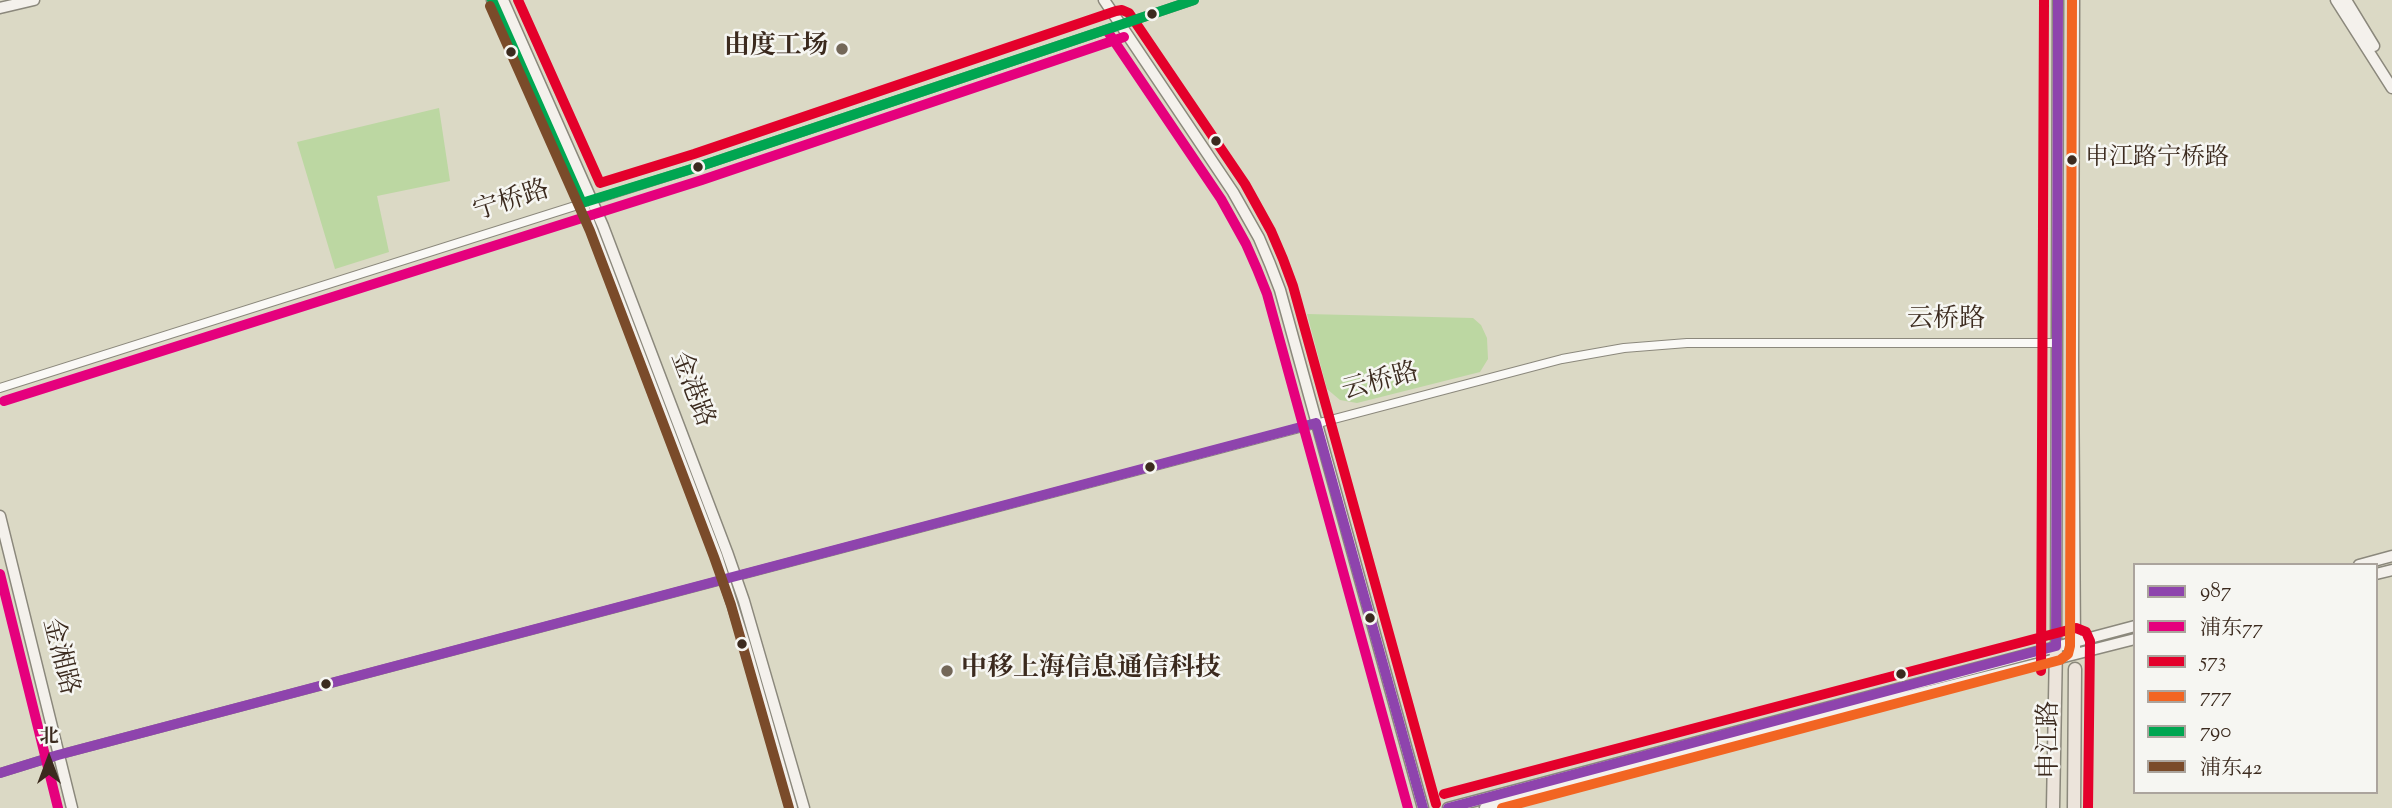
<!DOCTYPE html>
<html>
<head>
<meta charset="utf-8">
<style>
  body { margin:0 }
  #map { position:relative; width:2392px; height:808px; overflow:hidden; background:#dbd9c5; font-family:"Sorts Mill Goudy","Noto Serif SC",serif }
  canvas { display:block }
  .legend { position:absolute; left:2133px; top:563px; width:245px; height:231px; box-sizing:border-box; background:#f6f6f2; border:2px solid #aba49d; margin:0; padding:9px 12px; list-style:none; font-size:21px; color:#3b2a1e }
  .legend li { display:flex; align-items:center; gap:14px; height:35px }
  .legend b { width:35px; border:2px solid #aba49d }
  .north { position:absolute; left:14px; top:724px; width:70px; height:70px; -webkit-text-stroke:5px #f6f6f2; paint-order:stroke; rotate:0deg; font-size:19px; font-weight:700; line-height:28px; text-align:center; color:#3b2a1e }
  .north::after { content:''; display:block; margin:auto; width:24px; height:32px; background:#3b2a1e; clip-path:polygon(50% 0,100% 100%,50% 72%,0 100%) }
</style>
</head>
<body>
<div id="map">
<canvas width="2392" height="808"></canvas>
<ul class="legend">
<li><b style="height:9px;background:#8e44ad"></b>987</li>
<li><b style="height:9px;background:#e5007d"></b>浦东77</li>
<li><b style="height:9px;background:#e4002b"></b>573</li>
<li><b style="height:9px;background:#f26522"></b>777</li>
<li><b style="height:9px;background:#00a651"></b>790</li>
<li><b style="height:9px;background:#7a4b2a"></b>浦东42</li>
</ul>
<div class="north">北</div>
</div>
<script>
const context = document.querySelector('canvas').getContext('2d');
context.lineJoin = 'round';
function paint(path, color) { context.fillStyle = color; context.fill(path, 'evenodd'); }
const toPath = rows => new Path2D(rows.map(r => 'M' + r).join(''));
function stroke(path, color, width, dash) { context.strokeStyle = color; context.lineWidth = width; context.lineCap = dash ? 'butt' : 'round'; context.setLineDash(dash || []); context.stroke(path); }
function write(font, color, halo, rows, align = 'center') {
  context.font = font + ' "Sorts Mill Goudy","Noto Serif SC",serif'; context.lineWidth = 5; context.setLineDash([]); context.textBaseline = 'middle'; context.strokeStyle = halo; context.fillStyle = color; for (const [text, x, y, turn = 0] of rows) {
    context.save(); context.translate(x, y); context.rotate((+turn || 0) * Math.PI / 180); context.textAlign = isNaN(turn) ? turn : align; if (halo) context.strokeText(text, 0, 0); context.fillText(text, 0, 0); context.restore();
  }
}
const green = toPath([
  [439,108,450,181,377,196,389,252,335,269,297,142],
  [1307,314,1473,318,1481,325,1487,338,1488,359,1480,372,1357,403,1340,400,1327,389]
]);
const street = toPath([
  [0,388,698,167,1194,0],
  [0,773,58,755,1562,359,1624,348,1687,343,2058,343]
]);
const secondary = toPath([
  [492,0,582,203,717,556,745,644,792,808],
  [503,0,603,226,727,552,744,601,804,808],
  [1104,0,1233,192,1259,238,1270,264,1280,290,1423,808],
  [2074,0,2073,361,2075,648],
  [2336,0,2392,88],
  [2346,0,2374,46],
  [0,8,34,0],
  [0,516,72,808],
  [2359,565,2392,556],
  [2376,574,2392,570],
  [2056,646,2058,0],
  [1448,808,2135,626],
  [1485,808,1779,729,2135,639]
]);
const primary = toPath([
  [2053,808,2056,646],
  [2074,808,2075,669]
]);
const bus1 = toPath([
  [1316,423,1423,808],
  [0,773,58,755,1316,423],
  [1448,808,2056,646,2058,0]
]);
const bus2 = toPath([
  [1108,32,1221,199,1246,244,1257,269,1267,294,1408,808],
  [4,401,702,180,1124,37],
  [0,574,58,808]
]);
const bus3 = toPath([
  [518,0,600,183,694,154,1116,11,1122,10,1129,13,1245,184,1271,231,1283,259,1293,286,1436,804],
  [2041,671,2044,0],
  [1444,794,2076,628,2086,632,2090,641,2088,808]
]);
const bus4 = toPath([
  [1502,808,2060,660,2068,654,2070,646,2072,0]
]);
const bus5 = toPath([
  [492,0,582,203,698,167,1194,0]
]);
const bus6 = toPath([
  [490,6,590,231,714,557,731,605,789,808]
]);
const markers = [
  [1152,14,6,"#3b2a1e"],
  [842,49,7,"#736758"],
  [511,52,6,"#3b2a1e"],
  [1216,141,6,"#3b2a1e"],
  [2072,160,6,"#3b2a1e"],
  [698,167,6,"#3b2a1e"],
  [1150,467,6,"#3b2a1e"],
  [1370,618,6,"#3b2a1e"],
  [742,644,6,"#3b2a1e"],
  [947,671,7,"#736758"],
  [1901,674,6,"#3b2a1e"],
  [326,684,6,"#3b2a1e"]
];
const busNames = [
  ["申江路宁桥路",2085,160]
];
const poiNames = [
  ["由度工场",828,49],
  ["中移上海信息通信科技",961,671,"left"]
];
const streetNames = [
  ["宁桥路",512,203,-18],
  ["云桥路",1946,322],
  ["云桥路",1381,384,-15],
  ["金港路",690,390,69],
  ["金湘路",58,657,76],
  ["申江路",2052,740,-90]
];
paint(green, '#bcd7a2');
stroke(street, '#8b887c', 10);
stroke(secondary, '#8b887c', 13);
stroke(primary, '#8b887c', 15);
stroke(street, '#faf9f6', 8);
stroke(secondary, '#f4f1ec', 10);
stroke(primary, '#ece4db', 12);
stroke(bus1, '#8e44ad', 10);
stroke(bus2, '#e5007d', 10);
stroke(bus3, '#e4002b', 10);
stroke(bus4, '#f26522', 10);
stroke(bus5, '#00a651', 10);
stroke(bus6, '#7a4b2a', 10);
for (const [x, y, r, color] of markers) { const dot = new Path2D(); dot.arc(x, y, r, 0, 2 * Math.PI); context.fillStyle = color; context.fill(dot); stroke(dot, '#f6f6f2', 2.5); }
write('24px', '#3b2a1e', '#f6f6f2', busNames, 'left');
write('bold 26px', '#3b2a1e', '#f6f6f2', poiNames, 'right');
write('26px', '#3b2a1e', '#f6f6f2', streetNames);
</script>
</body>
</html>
